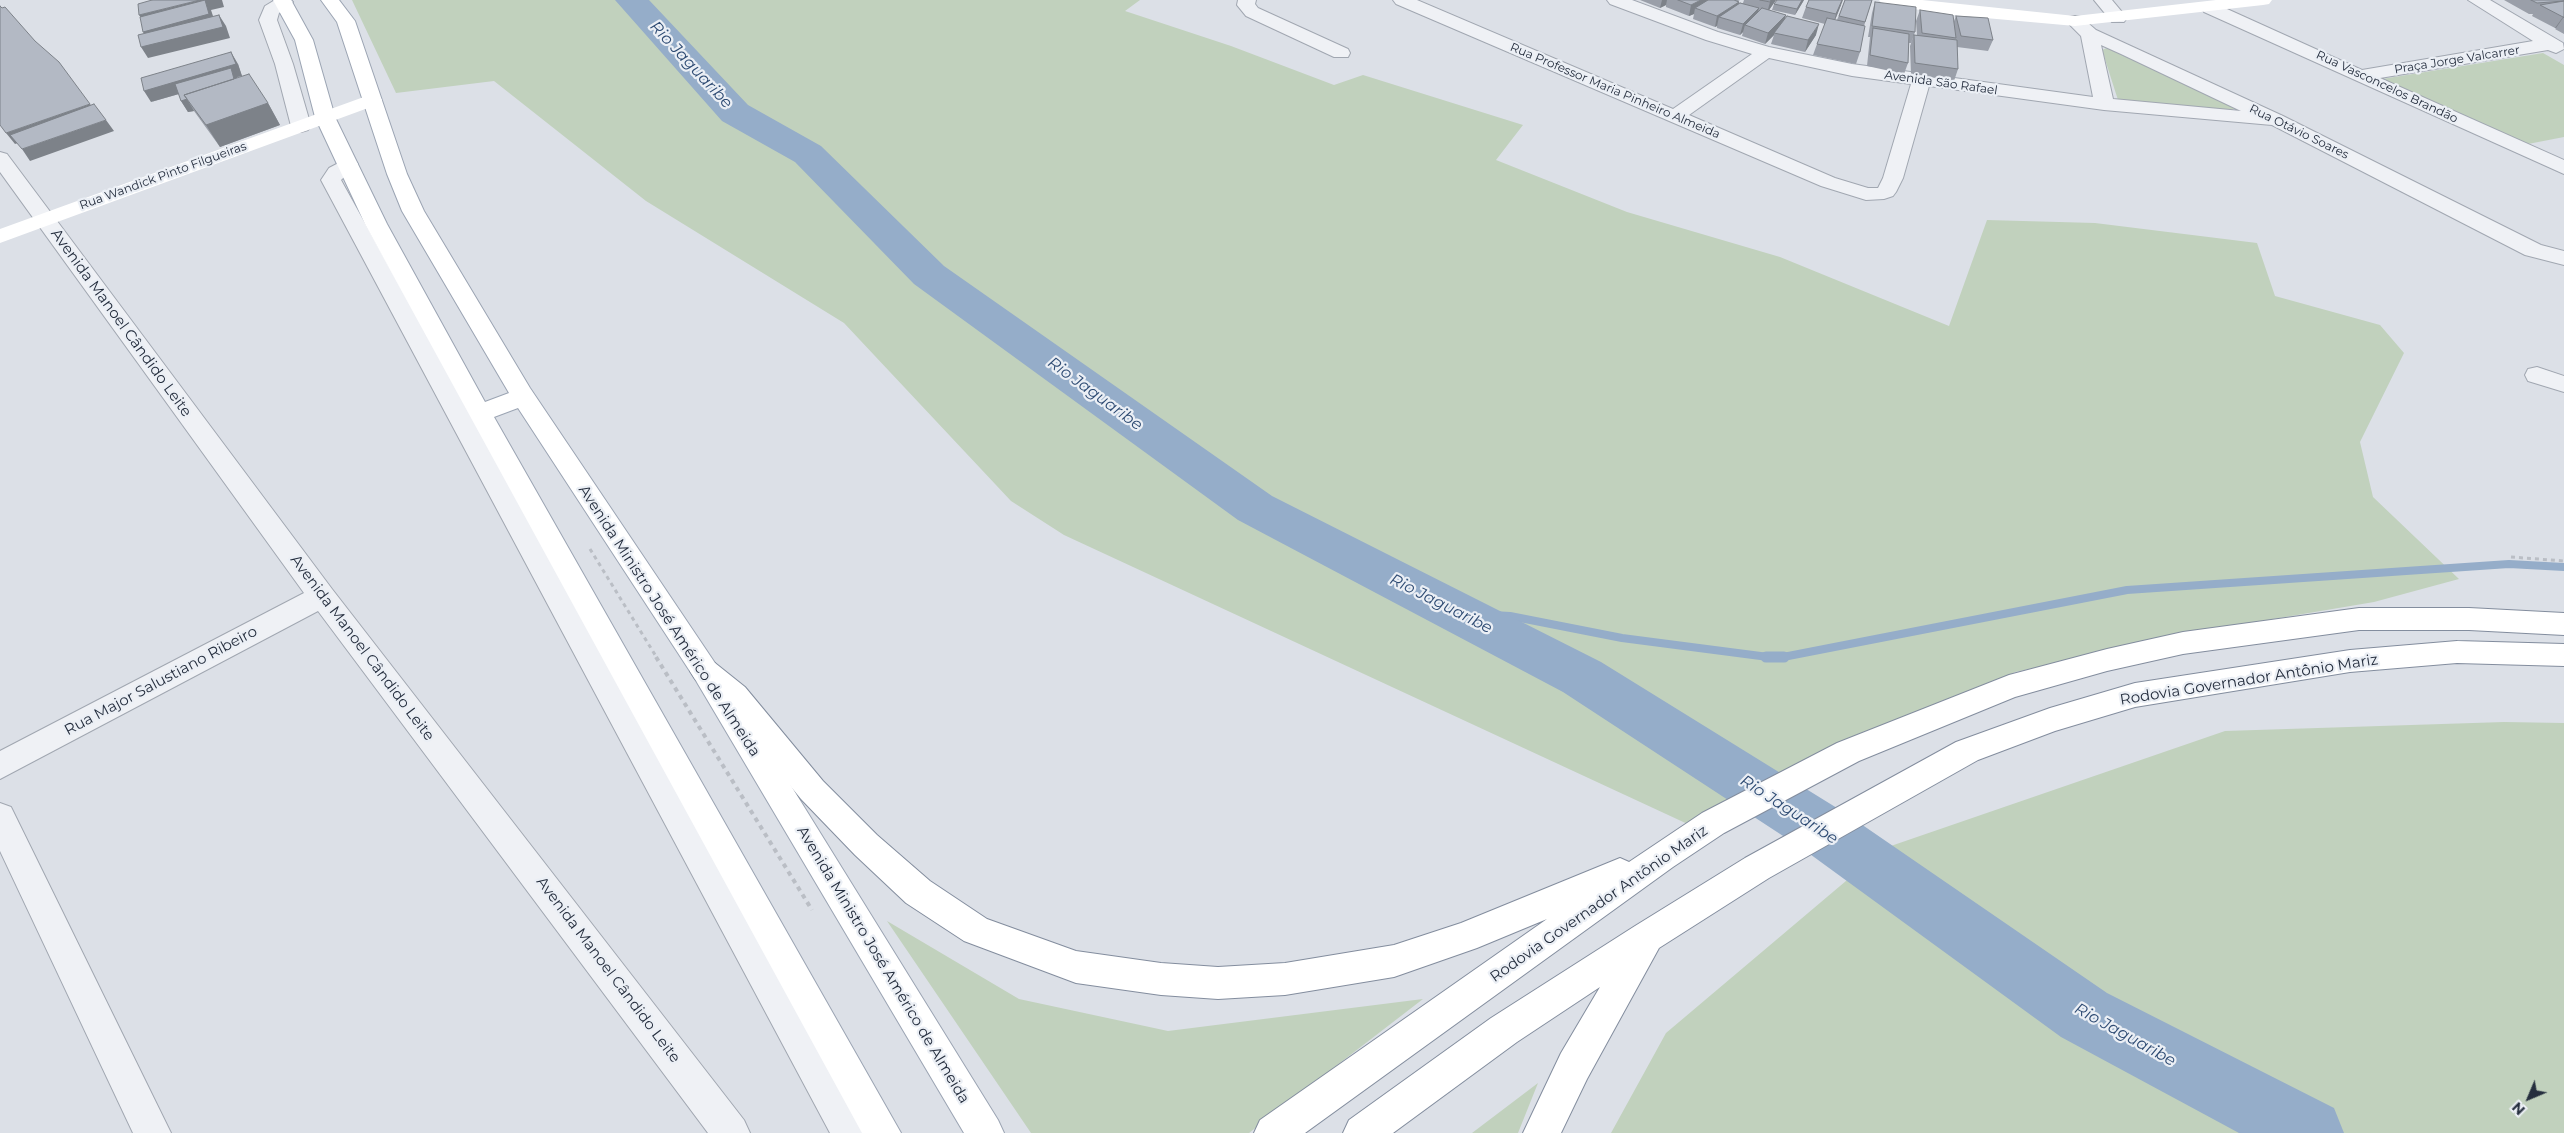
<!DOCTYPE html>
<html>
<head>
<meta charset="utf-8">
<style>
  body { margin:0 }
  #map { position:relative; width:2564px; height:1133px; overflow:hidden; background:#dce0e7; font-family:Montserrat,sans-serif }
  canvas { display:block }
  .north { position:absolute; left:2504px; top:1073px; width:50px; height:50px; -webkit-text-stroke:4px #ebeff5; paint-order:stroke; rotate:225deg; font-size:14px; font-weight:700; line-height:20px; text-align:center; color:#252e3e }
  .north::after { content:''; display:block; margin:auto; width:18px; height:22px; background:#252e3e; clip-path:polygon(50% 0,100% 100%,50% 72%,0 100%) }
</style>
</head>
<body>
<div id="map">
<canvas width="2564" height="1133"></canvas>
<div class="north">N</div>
</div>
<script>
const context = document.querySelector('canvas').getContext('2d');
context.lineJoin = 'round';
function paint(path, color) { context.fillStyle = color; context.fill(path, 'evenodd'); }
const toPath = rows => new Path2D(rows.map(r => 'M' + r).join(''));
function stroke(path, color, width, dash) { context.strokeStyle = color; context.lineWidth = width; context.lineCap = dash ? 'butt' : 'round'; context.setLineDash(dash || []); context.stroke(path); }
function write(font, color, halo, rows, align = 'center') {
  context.font = font + ' Montserrat,sans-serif'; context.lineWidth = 4.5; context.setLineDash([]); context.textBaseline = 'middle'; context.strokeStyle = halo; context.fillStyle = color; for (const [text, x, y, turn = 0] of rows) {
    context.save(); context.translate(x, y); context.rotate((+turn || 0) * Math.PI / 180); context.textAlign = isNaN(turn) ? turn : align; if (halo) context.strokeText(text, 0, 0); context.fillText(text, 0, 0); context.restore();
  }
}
const green = toPath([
  [352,0,1140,0,1125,11,1231,46,1334,85,1363,75,1523,125,1496,160,1627,212,1780,257,1949,326,1987,220,2095,223,2257,243,2275,296,2380,325,2404,353,2360,442,2373,497,2459,579,2374,602,2220,628,2015,672,1707,833,1064,535,1011,501,844,323,646,201,494,81,396,93],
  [2109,47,2236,108,2229,111,2118,100,2102,50],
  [2543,53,2564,65,2564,137,2528,144,2382,79],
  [2504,722,2564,723,2564,1133,1611,1133,1666,1033,1885,848,2225,731],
  [887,921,1019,999,1168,1031,1423,999,1249,1133,1031,1133],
  [1538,1083,1518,1133,1472,1133]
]);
const streamFar1 = toPath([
  [1458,613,1510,616,1622,638,1776,658],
  [1778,658,2127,590,2509,564,2564,567]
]);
const stream = toPath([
  [1766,657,1784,657]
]);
const river = toPath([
  [615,0,649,0,748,105,821,146,944,266,1272,496,1601,662,1845,813,2107,993,2334,1108,2344,1133,2239,1133,2061,1037,1803,849,1563,692,1238,520,914,284,795,162,722,121,615,0]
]);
const pathFar1 = toPath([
  [590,549,657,658],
  [2511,557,2564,561]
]);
const path = toPath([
  [656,657,812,910]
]);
const street = toPath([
  [275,0,291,0,293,2,279,13,277,20,293,64,311,126,308,130,301,132,294,130,291,126,275,64,259,20,265,6,275,0],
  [1238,0,1256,0,1255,4,1258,8,1348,49,1350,53,1348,57,1334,57,1246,16,1237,5,1238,0],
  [1393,0,1417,0,1673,109,1752,54,1706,40,1610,4,1607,0,1632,0,1718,32,1769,47,1852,64,2093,97,2081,36,2066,21,2069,17,2075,16,2081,17,2096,30,2283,116,2541,245,2564,251,2564,265,2525,255,2272,125,2104,110,1929,86,1903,178,1896,192,1893,196,1884,199,1866,200,1821,186,1396,4,1393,0],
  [2101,45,2121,54,2241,111,2113,99,2101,45],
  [1769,58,1852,76,1911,84,1883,178,1878,188,1868,188,1835,178,1689,115,1769,58],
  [2094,0,2112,0,2127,18,2124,22,2112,22,2094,0],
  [2468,0,2490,0,2563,43,2564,49,2556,53,2548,50,2380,78,2564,160,2564,174,2204,12,2201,8,2204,4,2216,4,2362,70,2533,41,2468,0],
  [0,152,7,154,332,589,744,1120,750,1133,708,1133,318,611,0,779,0,751,304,593,0,172,0,152],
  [348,158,355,160,358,164,341,180,869,1133,830,1133,321,180,329,168,348,158],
  [2537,367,2564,376,2564,392,2528,381,2525,375,2528,369,2537,367],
  [0,803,11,807,171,1133,133,1133,0,851,0,803]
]);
const secondary = toPath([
  [1879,0,1922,0,2075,16,2216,0,2272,0,2269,4,2263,5,2075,26,1952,15,1888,5,1882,4,1879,0],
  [372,94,379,96,382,100,379,104,0,243,0,229,372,94]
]);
const primary = toPath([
  [273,0,291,0,313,40,335,117,387,224,485,402,509,393,402,211,387,174,337,22,321,0,339,0,355,21,407,174,424,211,530,388,715,663,998,1120,1004,1133,964,1133,695,679,518,408,494,417,901,1133,862,1133,365,224,315,117,295,40,273,0]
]);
const highway = toPath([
  [2359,608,2469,608,2564,613,2564,635,2469,630,2359,630,2183,654,2107,671,2015,697,1859,761,1724,833,1673,867,1305,1133,1254,1133,1260,1120,1547,919,1477,948,1394,977,1285,995,1218,999,1161,995,1076,983,964,941,906,903,855,855,801,799,723,703,695,679,690,671,695,663,705,659,715,663,745,687,823,781,877,835,930,881,987,919,1076,951,1161,963,1218,967,1285,963,1394,945,1461,923,1620,858,1629,862,1702,813,1837,743,2009,675,2107,649,2183,632,2359,608],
  [2457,641,2564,644,2564,666,2457,663,2350,672,2135,707,2055,731,1978,760,1769,878,1659,948,1587,1079,1561,1133,1523,1133,1561,1053,1600,987,1517,1042,1393,1133,1343,1133,1349,1120,1491,1018,1635,926,1745,858,1956,742,2050,708,2135,683,2350,650,2457,641]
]);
const wall = toPath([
  [1640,0,1740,0,1738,1,1739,2,1739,4,1743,3,1744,0,1776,0,1769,10,1786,15,1784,20,1816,35,1805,52,1771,44,1774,35,1765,44,1742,36,1743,32,1740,35,1717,28,1717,26,1715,27,1693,19,1694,14,1689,16,1666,7,1666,5,1660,8],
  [1804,0,1795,15,1772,10,1774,4],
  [1845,0,1872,0,1864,26,1860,52,1856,64,1813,55,1817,44,1825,24,1802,18,1806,7,1841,5,1835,20,1837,20],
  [2504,0,2564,0,2564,34,2555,29,2556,28,2555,28,2532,16,2533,14,2529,14],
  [1875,2,1915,32,1911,43,1909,43,1908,63,1904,74,1867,66,1870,37,1868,37,1872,13],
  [1920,10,1954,21,1956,16,1993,40,1988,51,1957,47,1958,69,1954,81,1911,74,1910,46,1914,35,1917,35,1916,21],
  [238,64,242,76,237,77,237,78,268,103,280,125,220,147,194,111,188,112,181,101,179,94,151,102]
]);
const shadedWall = toPath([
  [200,0,222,0,224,7,211,10,216,25,150,43,143,32,146,26,139,15],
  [1662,0,1667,0,1666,5,1660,8],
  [1701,0,1714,0,1695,8,1694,14,1689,16,1691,5],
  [1771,0,1776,0,1767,13,1770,2],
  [1802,0,1804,0,1795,15,1797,9],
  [1842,0,1843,0,1833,25,1836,14],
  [1739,2,1737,13,1719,17,1717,26,1715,27,1717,16],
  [1759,8,1756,19,1745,25,1743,32,1740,35,1743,24],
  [219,15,226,26,230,38,148,58,141,47],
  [1786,15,1783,26,1774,33,1774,35,1765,44,1768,33],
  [2563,17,2564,17,2564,18,2563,18,2556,28,2555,28],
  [1819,24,1816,35,1805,52,1808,40],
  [231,52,238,64,242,76,237,77,242,97,234,78,151,102,144,91],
  [187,99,194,111,188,112,181,101],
  [268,103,280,125,220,147,206,125],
  [90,104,98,115,15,144,6,133],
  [106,120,114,131,30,161,22,149]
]);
const building = toPath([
  [152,0,200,0,139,15,138,4,152,0],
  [205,0,209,14,143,32,140,17,205,0],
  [1678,0,1701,0,1691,5,1678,0],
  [1708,0,1734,0,1739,2,1717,16,1695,8,1708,0],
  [1760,0,1771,0,1770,2,1760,0],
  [1777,0,1802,0,1797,9,1774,4,1777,0],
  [1809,0,1842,0,1836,14,1806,7,1809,0],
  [1845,0,1872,0,1865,22,1839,16,1845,0],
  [2531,0,2564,0,2564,1,2537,3,2531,0],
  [2564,1,2564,17,2563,17,2540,5,2564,1],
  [1875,2,1916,7,1915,32,1872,26,1875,2],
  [1740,3,1759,8,1743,24,1719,17,1740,3],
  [0,6,2,8,5,7,35,41,59,62,90,104,6,133,0,125,0,6],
  [1762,8,1786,15,1768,33,1745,25,1762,8],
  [1920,10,1953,15,1956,38,1922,33,1920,10],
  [219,15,223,27,141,47,138,35,219,15],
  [1787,16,1819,24,1808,40,1774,33,1787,16],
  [1956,16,1988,18,1993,40,1961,36,1956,16],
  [1827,18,1865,26,1860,52,1817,44,1827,18],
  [1873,28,1909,34,1908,63,1870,55,1873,28],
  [1914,35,1957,40,1958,69,1915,63,1914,35],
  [231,52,236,64,144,91,141,78,231,52],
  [231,68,234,79,184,95,187,99,181,101,175,84,231,68],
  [249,74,268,103,206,125,184,95,249,74],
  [94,104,106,120,22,149,10,135,94,104]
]);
const farStreetnames = [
  ["Praça Jorge Valcarrer",2457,60,-9],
  ["Avenida São Rafael",1941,83,8],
  ["Rua Vasconcelos Brandão",2387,87,25],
  ["Rua Professor Maria Pinheiro Almeida",1615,91,23],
  ["Rua Otávio Soares",2299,132,26],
  ["Rua Wandick Pinto Filgueiras",163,176,-20]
];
const streetNames = [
  ["Avenida Manoel Cândido Leite",121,323,54],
  ["Avenida Ministro José Américo de Almeida",669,621,57],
  ["Avenida Manoel Cândido Leite",362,648,53],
  ["Rodovia Governador Antônio Mariz",2249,680,-9],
  ["Rua Major Salustiano Ribeiro",161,681,-28],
  ["Rodovia Governador Antônio Mariz",1599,904,-35],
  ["Avenida Ministro José Américo de Almeida",883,965,59],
  ["Avenida Manoel Cândido Leite",608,970,53]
];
const waterNames = [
  ["Rio Jaguaribe",691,65,47],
  ["Rio Jaguaribe",1095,394,36],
  ["Rio Jaguaribe",1441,604,27],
  ["Rio Jaguaribe",1789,810,33],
  ["Rio Jaguaribe",2125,1035,29]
];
paint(green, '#c1d1bd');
stroke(streamFar1, '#95adc9', 8);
stroke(stream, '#95adc9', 11);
paint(river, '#95adc9');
stroke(street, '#a1a7b1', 2);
stroke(primary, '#9ba4b3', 2);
stroke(highway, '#838d9e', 2);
stroke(pathFar1, '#babec5', 3, [4, 4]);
stroke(path, '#babec5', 4, [4.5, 4.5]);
paint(street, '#eff1f5');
paint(secondary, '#fff');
paint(primary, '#fff');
paint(highway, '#fff');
paint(wall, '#9a9fa9');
paint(shadedWall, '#7d8289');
paint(building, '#b3b9c4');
stroke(building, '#7d8289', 1);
write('12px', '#252e3e', '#ebeff5', farStreetnames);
write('15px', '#252e3e', '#ebeff5', streetNames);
write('italic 16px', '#2e4b73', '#ebeff5', waterNames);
</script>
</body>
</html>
